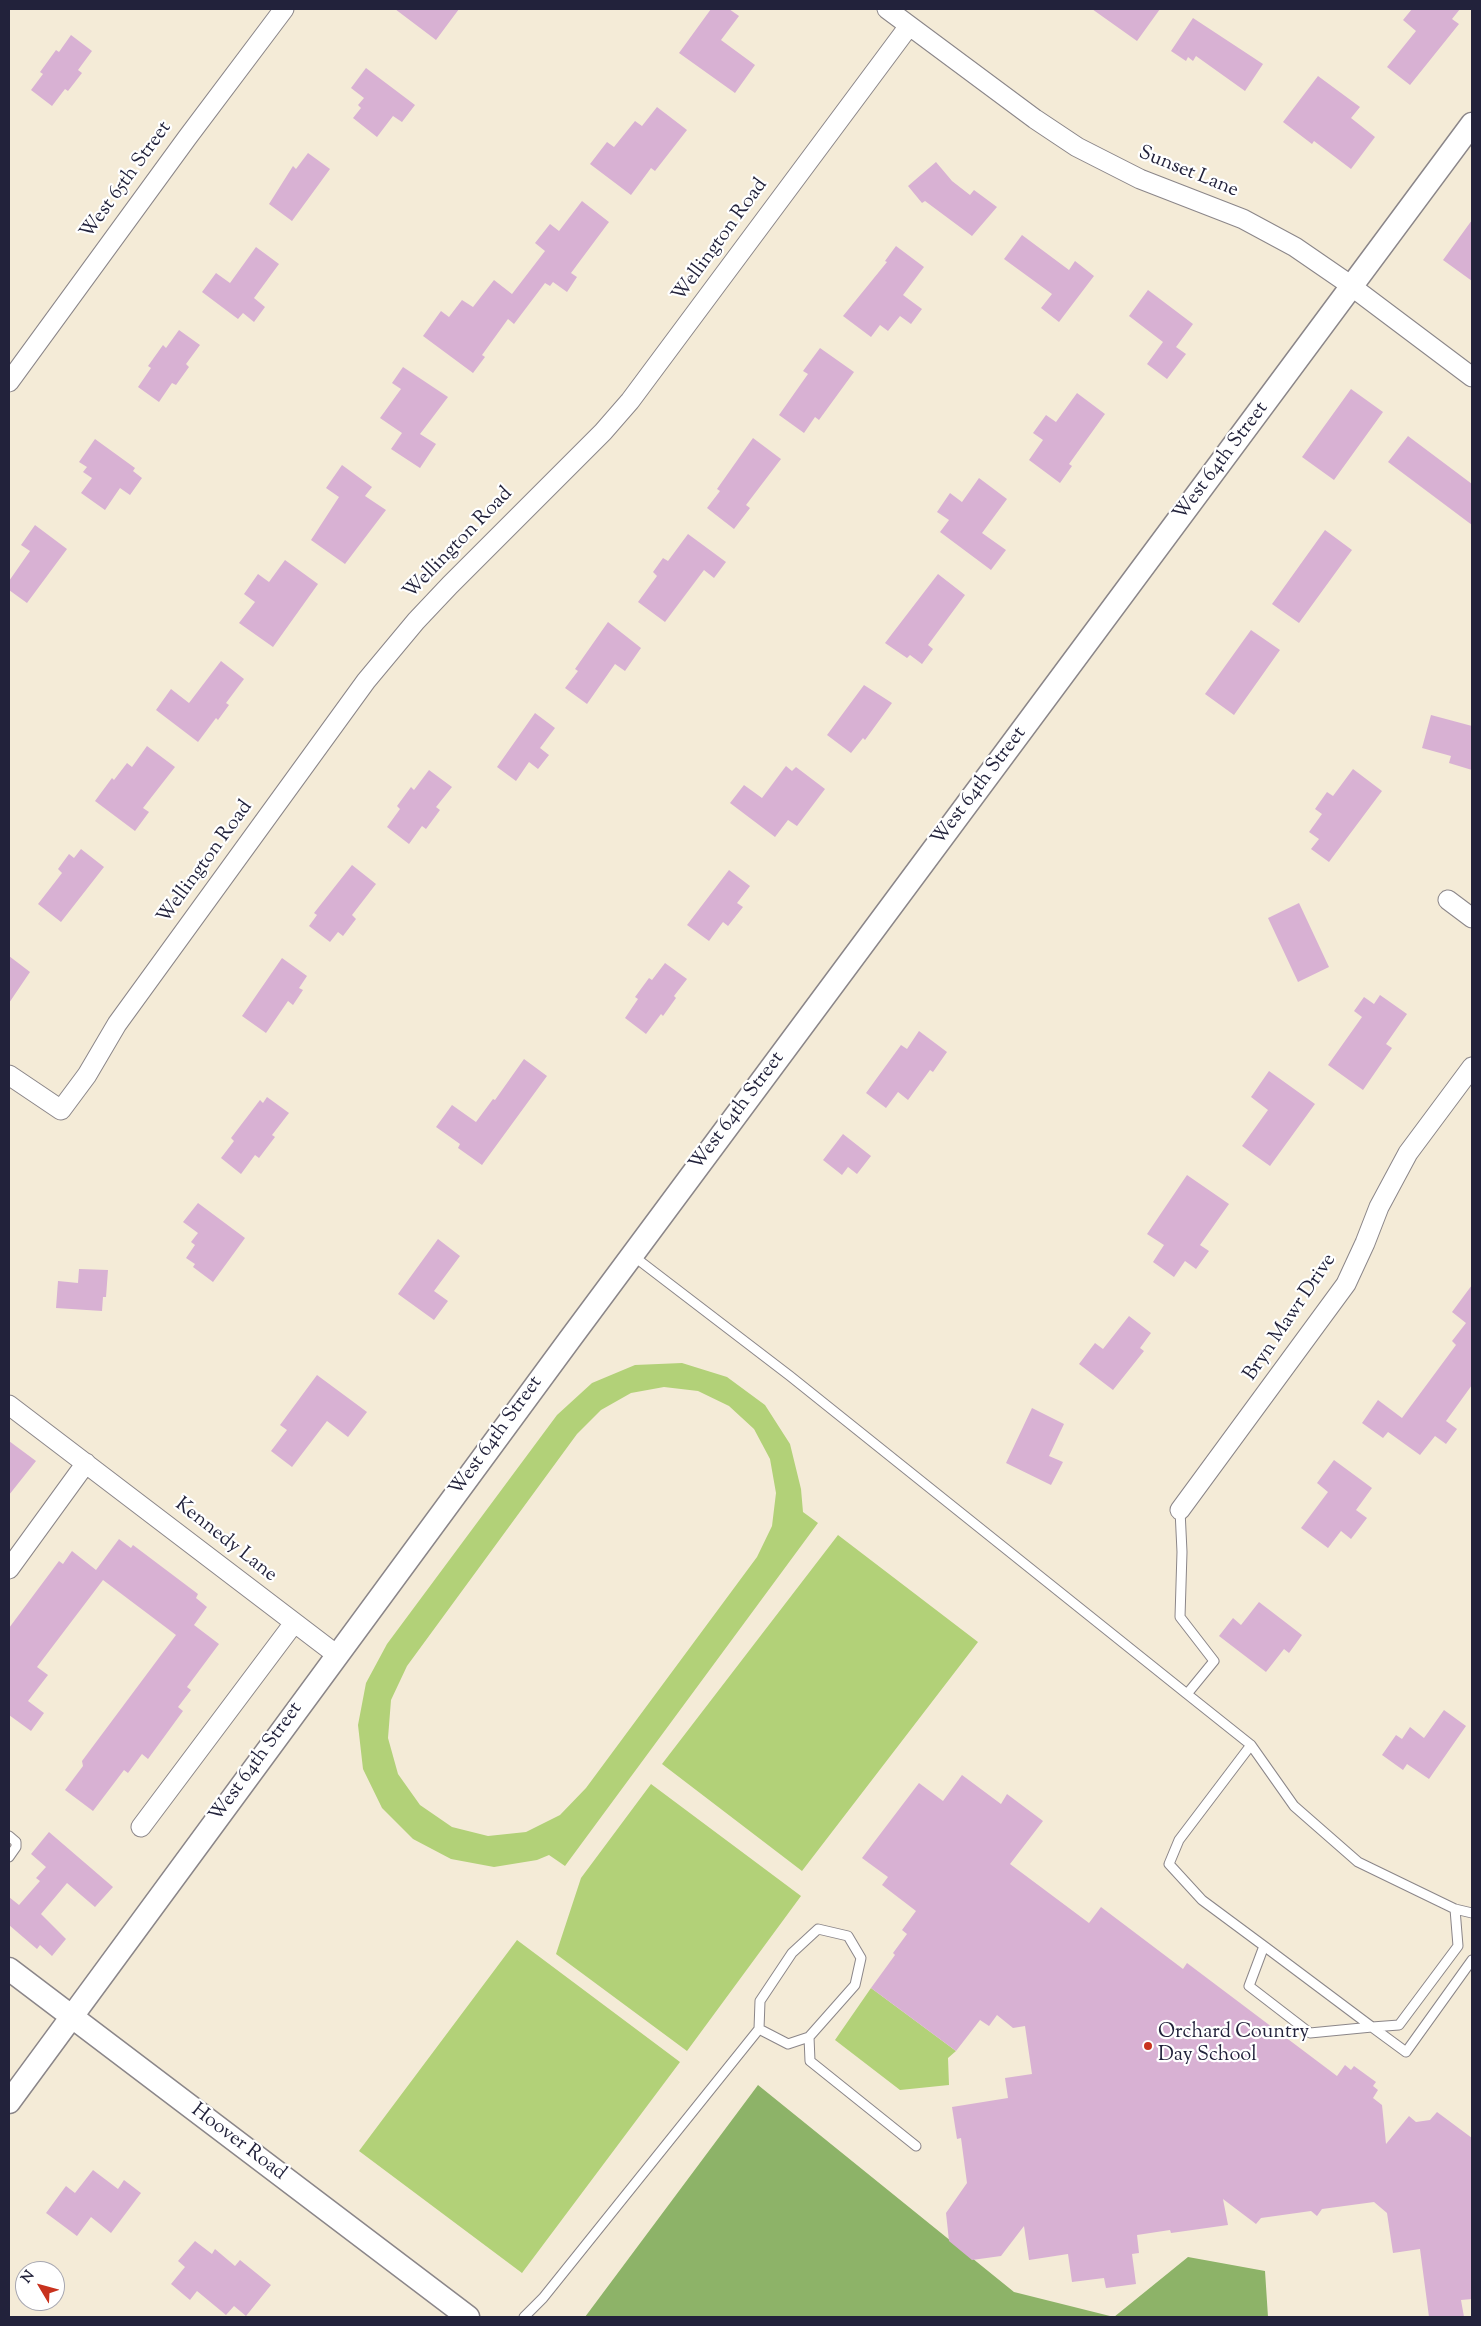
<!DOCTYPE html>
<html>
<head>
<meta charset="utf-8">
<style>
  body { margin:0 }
  #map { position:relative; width:1481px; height:2326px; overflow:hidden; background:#f4ebd7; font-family:"Sorts Mill Goudy",serif }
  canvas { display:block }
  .frame { position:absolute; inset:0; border:10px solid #22223b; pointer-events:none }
  .north { position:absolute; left:15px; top:2261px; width:50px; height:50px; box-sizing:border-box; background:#fff; border:1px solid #a7a7b1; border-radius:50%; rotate:307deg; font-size:14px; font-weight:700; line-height:20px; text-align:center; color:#22223b }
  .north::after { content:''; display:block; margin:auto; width:18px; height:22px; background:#c8321e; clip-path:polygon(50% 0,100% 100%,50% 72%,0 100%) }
</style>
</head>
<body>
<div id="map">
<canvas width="1481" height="2326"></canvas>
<div class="frame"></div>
<div class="north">N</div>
</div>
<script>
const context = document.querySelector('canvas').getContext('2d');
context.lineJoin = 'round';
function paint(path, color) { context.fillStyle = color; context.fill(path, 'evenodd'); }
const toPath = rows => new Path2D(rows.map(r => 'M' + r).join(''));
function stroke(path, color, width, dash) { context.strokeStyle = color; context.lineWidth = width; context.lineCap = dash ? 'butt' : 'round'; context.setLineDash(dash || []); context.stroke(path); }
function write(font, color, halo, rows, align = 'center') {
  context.font = font + ' "Sorts Mill Goudy",serif'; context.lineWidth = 4.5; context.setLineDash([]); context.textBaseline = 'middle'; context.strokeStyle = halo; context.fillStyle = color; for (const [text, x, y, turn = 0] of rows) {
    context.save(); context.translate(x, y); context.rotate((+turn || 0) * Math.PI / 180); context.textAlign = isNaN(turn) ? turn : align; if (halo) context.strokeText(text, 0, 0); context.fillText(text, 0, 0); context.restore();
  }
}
const green = toPath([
  [682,1363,727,1377,765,1405,790,1444,801,1489,803,1512,818,1523,565,1866,549,1855,537,1860,494,1867,451,1859,413,1839,382,1808,363,1769,358,1725,366,1683,387,1644,557,1415,592,1383,635,1365],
  [664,1387,698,1391,729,1406,754,1429,770,1459,776,1493,772,1526,757,1557,586,1788,560,1815,526,1832,488,1836,452,1827,420,1805,398,1774,388,1738,391,1700,407,1666,577,1434,601,1410,631,1393],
  [838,1535,978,1642,802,1871,662,1764],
  [651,1784,801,1896,687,2051,556,1954,581,1878],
  [517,1940,680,2062,522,2273,359,2151],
  [871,1988,956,2051,948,2058,949,2085,900,2090,835,2040]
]);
const forest = toPath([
  [758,2085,1014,2292,1114,2317,585,2317],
  [1188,2257,1265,2271,1268,2317,1114,2317]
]);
const building = toPath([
  [395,9,459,9,436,40],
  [711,9,729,9,739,16,721,40,755,65,735,93,679,53],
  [1092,9,1160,9,1137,41],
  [1412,9,1460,9,1452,19,1459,24,1410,85,1387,67,1416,31,1403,20],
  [1193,18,1263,64,1245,91,1196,56,1193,61,1188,57,1186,61,1171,51],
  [71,35,92,51,78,70,82,73,68,91,65,89,52,106,31,90,43,74,40,72,56,50,59,52],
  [366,68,415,105,402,122,393,116,377,137,353,118,361,108,358,105,364,98,351,88],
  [1318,76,1360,107,1351,118,1375,137,1351,169,1314,141,1312,144,1283,122],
  [657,107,687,130,655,171,651,168,631,195,590,164,607,142,614,147,635,121,642,126],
  [308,153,330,169,292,221,269,204,293,166,296,169],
  [936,162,952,181,970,195,974,190,997,207,972,236,925,201,922,203,908,186],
  [582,201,609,222,571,273,577,277,567,292,553,282,550,286,545,283,514,324,508,319,482,355,485,357,473,373,423,336,441,311,449,317,462,300,473,307,494,280,512,294,545,251,535,243,550,224,559,231],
  [1472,220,1472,281,1443,260],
  [1022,235,1069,270,1075,261,1094,276,1059,322,1041,308,1052,294,1004,259],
  [896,246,924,267,903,295,922,309,911,324,900,316,888,331,880,325,871,337,843,316,887,262,885,261],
  [256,247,279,264,254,298,265,307,254,322,243,313,238,319,202,292,216,273,230,283],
  [1148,290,1193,324,1176,347,1186,354,1167,379,1147,364,1163,342,1129,316],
  [179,330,200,345,186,364,189,367,176,385,172,383,159,402,138,387,151,368,148,366,163,345,166,348],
  [820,348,854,372,819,420,815,417,804,433,779,415,808,374,803,371],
  [403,367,448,397,420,434,436,444,420,468,391,449,402,433,380,418,401,389,392,383],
  [1351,389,1383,412,1334,480,1302,457],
  [1077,393,1105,414,1069,464,1072,466,1060,483,1029,460,1043,440,1033,433,1046,415,1056,422],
  [1408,436,1472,484,1472,525,1388,462],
  [753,438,781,459,746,505,750,508,734,529,707,508,720,491,717,489],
  [95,439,135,468,133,471,142,478,130,495,120,488,105,510,81,493,92,478,83,472,87,467,79,462],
  [342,465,372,487,365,496,386,510,345,564,311,540,339,497,326,488],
  [979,478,1007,499,982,533,1006,550,991,570,940,532,949,520,937,512,950,493,962,502],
  [35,525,67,549,27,603,9,590,9,581,30,551,21,545],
  [1325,530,1352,550,1299,623,1272,604],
  [688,534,726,562,714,578,704,570,665,622,638,602,657,576,653,572,663,558,668,561],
  [285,560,318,584,273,647,239,623,255,602,244,594,258,574,269,582],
  [938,574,965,595,928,645,933,649,922,664,910,655,907,658,885,643],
  [608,622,641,648,625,671,615,664,587,704,565,688,578,671,575,669],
  [1251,630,1280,650,1234,715,1205,694],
  [221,661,244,679,226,703,229,705,218,720,216,718,198,742,156,710,171,689,189,703],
  [864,685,892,703,865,740,863,738,851,753,827,735],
  [535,713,555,728,540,748,549,755,538,769,529,762,516,781,497,767],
  [1431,715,1472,726,1472,770,1449,763,1451,756,1422,748],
  [147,746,175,767,143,808,149,812,135,831,95,801,112,778,114,780,127,763,132,767],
  [786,766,792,771,796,767,825,789,797,826,788,820,775,837,730,803,744,785,762,798],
  [1353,769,1382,791,1329,862,1311,849,1319,839,1309,832,1322,814,1315,809,1327,792,1333,796],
  [429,770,452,787,436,807,440,810,426,829,422,826,409,844,387,827,400,809,397,806,411,787,414,790],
  [81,849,104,867,61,922,38,904,62,873,58,869,69,854,74,858],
  [352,865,376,884,352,915,356,919,343,936,338,932,330,942,309,926,317,915,314,913],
  [729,870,750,886,737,903,743,907,728,926,723,922,709,941,687,925],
  [1299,903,1329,967,1298,982,1268,918],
  [9,956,30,972,9,1003],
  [282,958,307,976,299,988,303,990,293,1005,288,1001,266,1033,242,1016],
  [665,963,687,979,674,996,676,998,663,1016,661,1014,646,1034,625,1018,638,999,635,997,649,978,652,980],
  [1380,995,1407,1014,1386,1044,1392,1048,1363,1090,1328,1065,1362,1017,1354,1011,1364,997,1374,1004],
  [919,1031,947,1052,933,1072,930,1070,908,1100,898,1092,886,1108,866,1093,901,1045,907,1049],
  [524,1059,547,1076,482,1165,458,1148,460,1144,436,1127,452,1105,476,1122,493,1099,495,1100],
  [1269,1071,1315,1104,1270,1166,1242,1146,1268,1110,1251,1097],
  [267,1097,289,1113,272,1135,275,1137,259,1158,255,1155,241,1174,221,1158,234,1141,231,1138,260,1100,263,1103],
  [843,1134,871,1156,857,1174,848,1167,842,1175,823,1160],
  [1187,1175,1229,1204,1200,1245,1209,1251,1196,1269,1185,1261,1174,1277,1153,1262,1164,1245,1147,1234],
  [198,1203,245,1238,213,1282,193,1267,195,1264,186,1258,195,1245,191,1242,198,1233,183,1222],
  [438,1239,460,1256,434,1291,448,1301,434,1320,398,1294],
  [79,1269,108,1270,106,1297,103,1297,102,1311,56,1308,58,1281,78,1283],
  [1472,1285,1472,1385,1446,1421,1457,1429,1446,1444,1435,1436,1420,1455,1388,1432,1383,1438,1362,1423,1378,1400,1402,1418,1456,1345,1452,1341,1466,1323,1452,1312],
  [1129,1316,1151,1333,1140,1348,1144,1351,1113,1390,1079,1364,1095,1343,1103,1349],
  [317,1375,367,1412,348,1437,327,1421,292,1467,271,1451,287,1430,280,1425],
  [1032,1408,1064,1424,1049,1456,1063,1462,1051,1485,1006,1463],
  [9,1441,36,1461,9,1495],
  [1334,1460,1372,1488,1356,1510,1367,1518,1351,1539,1341,1531,1328,1548,1301,1528,1328,1492,1317,1483],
  [119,1539,131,1548,133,1545,198,1594,196,1598,207,1607,194,1625,219,1644,187,1687,191,1690,178,1707,183,1711,148,1759,142,1754,128,1773,124,1770,93,1811,65,1790,83,1766,82,1761,176,1635,103,1580,37,1667,48,1675,28,1701,44,1713,31,1731,9,1715,9,1628,59,1561,63,1564,72,1551,96,1570],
  [1259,1602,1302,1635,1289,1653,1284,1649,1266,1672,1219,1636,1233,1618,1241,1625],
  [1444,1710,1466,1726,1429,1779,1407,1764,1403,1770,1382,1755,1396,1735,1402,1739,1410,1727,1424,1738],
  [962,1775,1001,1804,1007,1794,1043,1821,1010,1864,1089,1923,1101,1907,1183,1969,1187,1963,1337,2076,1345,2065,1351,2070,1354,2066,1376,2082,1373,2086,1378,2090,1373,2098,1382,2105,1386,2144,1409,2116,1416,2122,1430,2120,1437,2112,1472,2138,1472,2299,1461,2300,1464,2317,1429,2317,1420,2249,1393,2253,1387,2213,1374,2202,1322,2209,1317,2216,1311,2211,1261,2218,1256,2224,1223,2199,1228,2225,1171,2233,1170,2230,1137,2235,1139,2253,1132,2254,1136,2284,1106,2288,1104,2278,1072,2282,1068,2254,1029,2260,1024,2226,1001,2256,972,2260,949,2241,946,2213,967,2183,961,2138,957,2139,952,2107,1008,2098,1005,2078,1032,2074,1025,2026,1013,2028,997,2015,989,2026,980,2020,956,2051,871,1988,895,1955,893,1953,907,1934,902,1930,916,1911,882,1885,888,1877,862,1858,919,1783,943,1801],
  [49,1832,113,1887,95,1907,67,1883,41,1914,66,1939,52,1956,40,1945,37,1949,9,1925,9,1897,19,1905,40,1881,36,1878,46,1867,31,1854],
  [93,2170,118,2189,124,2180,141,2193,111,2233,91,2217,77,2236,46,2213,66,2186,75,2193],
  [195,2241,212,2254,215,2249,235,2266,240,2260,271,2285,246,2316,234,2306,226,2315,197,2291,190,2300,171,2284,185,2267,178,2261]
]);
const service = toPath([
  [632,1255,790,1376,1187,1694,1214,1661,1180,1617,1182,1552,1180,1510],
  [1187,1694,1251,1745,1179,1840,1169,1864,1202,1900,1264,1946,1249,1986,1310,2033,1372,2027,1264,1946],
  [1251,1745,1294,1806,1358,1862,1455,1909,1472,1913],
  [9,1836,16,1842,16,1847,9,1857],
  [1372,2027,1399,2025,1458,1946,1455,1909],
  [1372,2027,1406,2052,1472,1960],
  [759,2029,788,2044,809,2037],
  [524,2317,543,2298,759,2029,760,2001,792,1953,818,1929,848,1936,861,1958,855,1985,809,2037,810,2061,916,2146]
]);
const minor = toPath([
  [887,9,1035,119,1077,147,1140,179,1243,219,1295,247,1343,280,1472,377],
  [9,382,187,138,284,9],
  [1448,900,1472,918],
  [9,1075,61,1110,87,1075,117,1024,366,681,416,621,450,585,603,432,630,401,909,26],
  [9,1405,337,1655],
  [1180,1510,1346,1284,1365,1243,1379,1207,1408,1153,1472,1067],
  [9,1569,86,1463],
  [141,1827,294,1623]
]);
const tertiary = toPath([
  [9,1969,468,2317],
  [9,2102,570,1339,1472,124]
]);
const markers = [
  [1148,2046,5,"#c8321e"]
];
const streetNames = [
  ["Sunset Lane",1188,173,22],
  ["West 65th Street",127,181,-54],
  ["Wellington Road",721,241,-54],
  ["West 64th Street",1222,462,-53],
  ["Wellington Road",459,544,-46],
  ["West 64th Street",980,787,-53],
  ["Wellington Road",206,863,-54],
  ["West 64th Street",738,1112,-53],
  ["Bryn Mawr Drive",1291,1318,-56],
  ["West 64th Street",497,1437,-54],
  ["Kennedy Lane",225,1541,38],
  ["West 64th Street",257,1763,-54],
  ["Hoover Road",238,2143,37]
];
const poiNames = [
  ["Orchard Country",1158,2034],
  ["Day School",1158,2057]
];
paint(green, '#b2d178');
paint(forest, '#8db368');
paint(building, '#d8b1d3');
stroke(service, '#8b8689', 11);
stroke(minor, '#8b8689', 21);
stroke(tertiary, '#8b8689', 25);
stroke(service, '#fff', 9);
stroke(minor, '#fff', 19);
stroke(tertiary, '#fff', 22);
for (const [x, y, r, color] of markers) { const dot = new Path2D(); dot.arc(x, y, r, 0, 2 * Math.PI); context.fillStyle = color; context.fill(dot); stroke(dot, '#fff', 2); }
write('20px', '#22223b', '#fff', streetNames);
write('20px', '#22223b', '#fff', poiNames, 'left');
</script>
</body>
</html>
